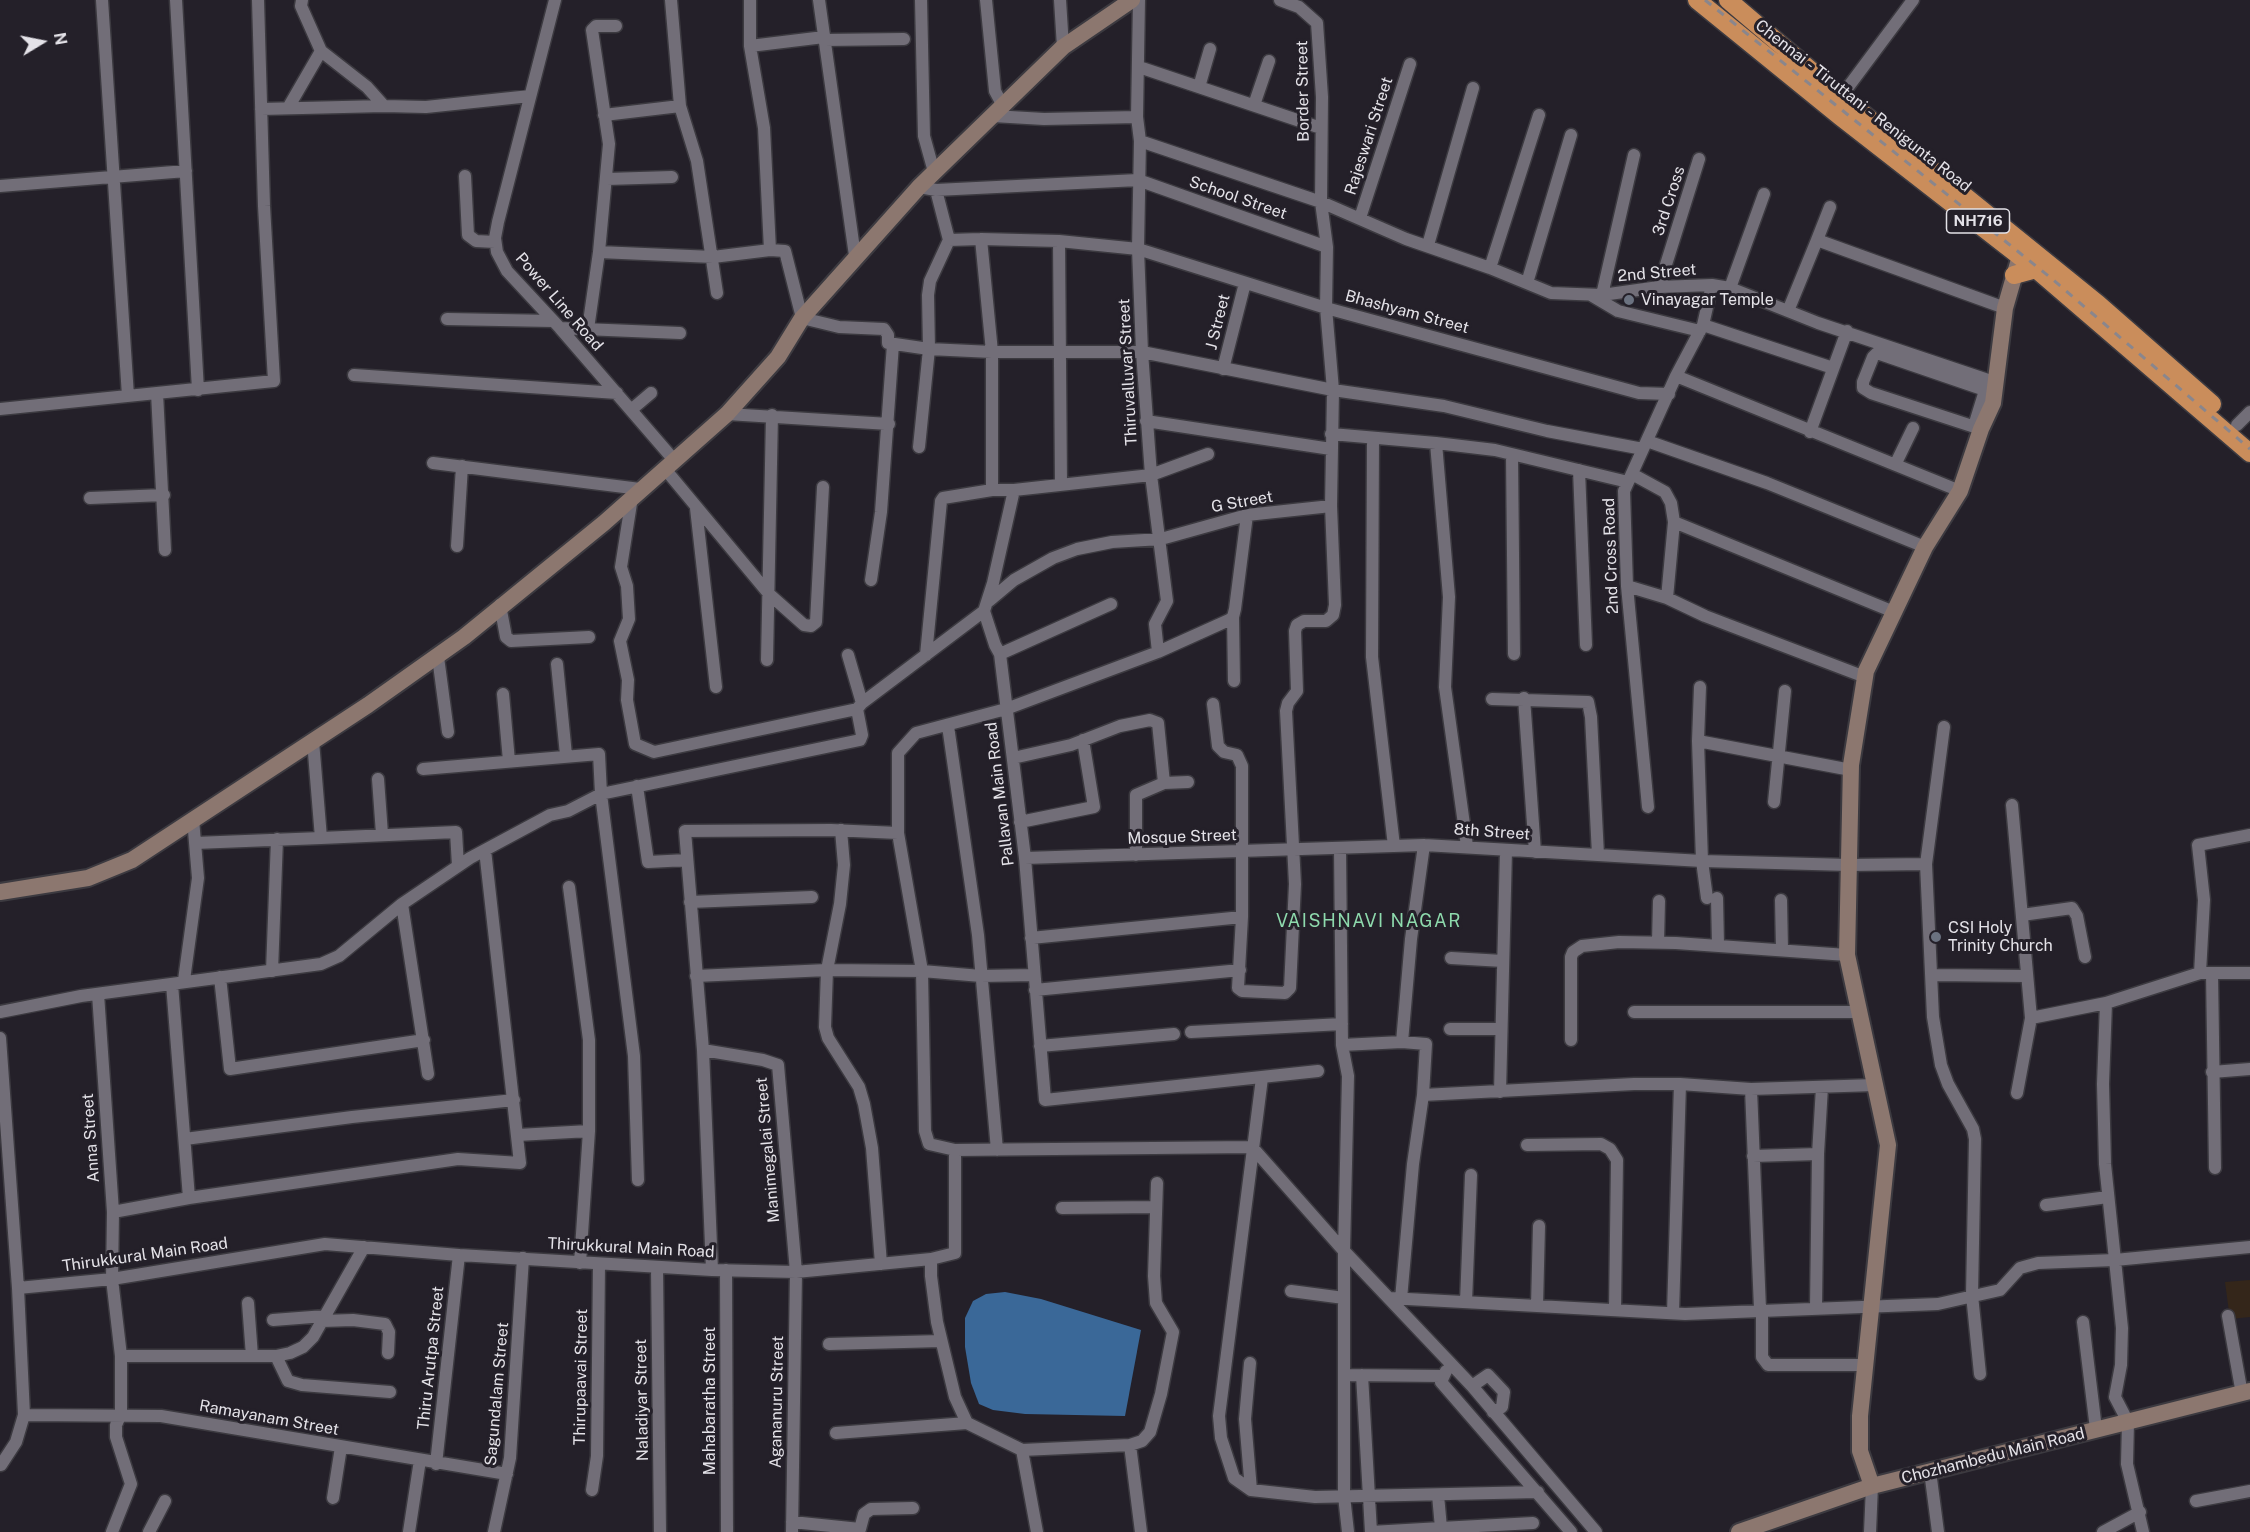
<!DOCTYPE html>
<html>
<head>
<meta charset="utf-8">
<style>
  body { margin:0 }
  #map { position:relative; width:2250px; height:1532px; overflow:hidden; background:#242029; font-family:"Public Sans",sans-serif }
  canvas { display:block }
  .north { position:absolute; left:12px; top:12px; width:60px; height:60px; -webkit-text-stroke:4px #242029; paint-order:stroke; rotate:80deg; font-size:16px; font-weight:700; line-height:24px; text-align:center; color:#e4e2e8 }
  .north::after { content:''; display:block; margin:auto; width:21px; height:27px; background:#e4e2e8; clip-path:polygon(50% 0,100% 100%,50% 72%,0 100%) }
</style>
</head>
<body>
<div id="map">
<canvas width="2250" height="1532"></canvas>
<div class="north">N</div>
</div>
<script>
const context = document.querySelector('canvas').getContext('2d');
context.lineJoin = 'round';
function paint(path, color) { context.fillStyle = color; context.fill(path, 'evenodd'); }
const toPath = rows => new Path2D(rows.map(r => 'M' + r).join(''));
function stroke(path, color, width, dash) { context.strokeStyle = color; context.lineWidth = width; context.lineCap = dash ? 'butt' : 'round'; context.setLineDash(dash || []); context.stroke(path); }
function write(font, color, halo, rows, align = 'center') {
  context.font = font + ' "Public Sans",sans-serif'; context.lineWidth = 6; context.setLineDash([]); context.textBaseline = 'middle'; context.strokeStyle = halo; context.fillStyle = color; for (const [text, x, y, turn = 0] of rows) {
    context.save(); context.translate(x, y); context.rotate((+turn || 0) * Math.PI / 180); context.textAlign = isNaN(turn) ? turn : align; if (halo) context.strokeText(text, 0, 0); context.fillText(text, 0, 0); context.restore();
  }
}
const medical = toPath([
  [2250,1280,2250,1317,2230,1319,2225,1282]
]);
const water = toPath([
  [1005,1292,1041,1299,1141,1330,1125,1416,1025,1414,993,1410,979,1404,971,1383,965,1347,965,1318,973,1301,986,1294]
]);
const street = toPath([
  [102,0,128,396],
  [176,0,198,390],
  [302,0,301,6,321,51,367,87,384,106,426,107,530,96],
  [555,0,498,222,495,238,497,252,507,271,560,328,674,460],
  [671,0,680,106,697,161,717,293],
  [750,0,750,46,764,128,770,250],
  [819,0,855,256],
  [921,0,924,136,934,172],
  [986,0,995,91,1003,106],
  [1060,0,1063,47],
  [1139,0,1137,117,1140,141,1321,202,1327,247,1326,308,1333,390,1331,506,1335,605,1333,615,1326,621,1304,621,1297,625,1295,631,1297,691,1288,703,1286,711,1295,884,1290,988,1285,993,1242,991,1238,988,1242,917,1242,766,1237,755,1224,752,1218,746,1213,704],
  [1280,0,1299,7,1317,23,1322,97,1321,202,1406,239,1490,268,1551,293,1602,295,1659,287,1712,285,1730,288,1818,323,1997,383],
  [824,40,904,39],
  [750,46,824,37],
  [1139,67,1321,128],
  [1199,87,1210,49],
  [1837,102,1913,0],
  [1254,105,1269,61],
  [288,108,321,51],
  [261,109,384,106],
  [604,115,680,106],
  [993,116,1044,119,1137,117],
  [1140,141,1138,249,1142,352,1151,475,1167,601,1155,624,1158,652],
  [465,176,468,235,476,241,495,242],
  [607,179,672,177],
  [0,186,186,171],
  [919,187,936,190,1138,180,1327,247],
  [936,190,949,240,981,239],
  [1360,218,1410,64],
  [1817,240,1830,207],
  [1059,241,1061,484],
  [1428,245,1473,88],
  [599,252,713,257,770,250,785,251,802,318,839,327,884,329,888,335,888,343,929,349,992,352,1142,352,1333,390,1444,406,1547,431,1643,449],
  [1490,268,1539,115],
  [1527,283,1571,135],
  [1659,287,1699,159],
  [1730,288,1764,194],
  [1591,295,1618,311,1700,331],
  [1602,295,1634,155],
  [1788,311,1817,240,2005,308],
  [447,319,553,321],
  [1703,325,1833,368],
  [560,328,680,333],
  [588,329,599,252,609,144,592,30,596,26,616,26],
  [1223,369,1245,283],
  [354,375,617,393],
  [1676,376,1960,491],
  [157,393,165,550],
  [0,409,274,381,264,206,258,0],
  [631,410,651,393],
  [727,414,889,424],
  [1146,421,1331,449],
  [2237,425,2250,412],
  [1974,426,1987,384],
  [1981,429,1871,393,1863,388,1863,382,1873,357,1877,353,1985,390],
  [1810,432,1847,331],
  [1331,434,1436,443,1449,597,1445,687,1467,846],
  [1373,438,1372,657,1394,846],
  [1647,441,1767,483,1925,547],
  [1436,443,1495,450,1628,482],
  [919,447,929,349,928,295,930,281,949,240],
  [1208,454,1151,475,1014,490,992,490,992,352,981,239,1059,241,1138,249,1326,308,1639,393,1669,394],
  [1512,455,1514,654],
  [433,463,640,489],
  [1896,463,1913,428],
  [665,469,769,594,804,625,811,626,816,622,823,487],
  [1579,470,1586,645],
  [1632,474,1665,492,1671,503,1674,522,1667,598],
  [1014,490,993,583,984,611,995,645,1000,654,1025,858,1045,1100,1318,1071],
  [632,497,621,567,627,586,629,619,620,641,628,680,627,700,635,744,654,752,857,709],
  [90,498,164,495],
  [696,508,716,687],
  [1247,515,1235,609,1233,617,1229,620,1158,652,1006,709,916,733,898,753,898,833,922,971,925,1131,929,1144,955,1150,1252,1147,1344,1251,1344,1375,1442,1376],
  [1674,522,1894,612],
  [457,546,462,466],
  [871,580,881,512,893,344],
  [1627,586,1667,598,1705,616,1865,677],
  [989,601,1014,580,1053,558,1077,549,1112,542,1161,539,1247,515,1331,506],
  [500,605,506,637,511,641,589,637],
  [1233,617,1234,681],
  [1000,654,1111,604],
  [848,655,862,703],
  [926,655,941,501,943,498,992,490],
  [438,657,448,732],
  [767,660,772,415],
  [557,664,566,755],
  [503,694,509,761],
  [1524,698,1535,852],
  [1492,699,1588,702,1591,717,1598,855],
  [948,726,978,935,997,1150],
  [1944,727,1926,864,1933,1017,1941,1065,1948,1084,1973,1129,1975,1139,1972,1295,1980,1374],
  [313,741,321,838,456,832,458,866],
  [1698,741,1700,687],
  [1013,758,1071,745,1120,726,1150,720,1158,723,1164,783,1136,795,1136,855],
  [423,769,599,754,601,794,634,1056,638,1180],
  [378,779,382,834],
  [1164,783,1188,782],
  [637,786,648,862,687,860],
  [1774,802,1785,691],
  [2012,805,2031,1018,2106,1003],
  [1648,807,1627,586,1624,491,1676,376,1703,325,1712,285],
  [1020,822,1094,807,1083,740],
  [841,830,844,865,840,904,827,970,825,1027,828,1038,859,1087,864,1104,872,1148,881,1264],
  [195,843,321,838],
  [1340,849,1342,1045,1348,1076,1344,1251,1472,1386,1596,1532],
  [1025,858,1424,845,1702,861,1849,865,1926,864],
  [569,887,589,1040,589,1131,580,1263],
  [1707,898,1702,861,1698,741,1851,770],
  [1717,898,1718,945],
  [1781,900,1782,949],
  [690,902,812,897],
  [402,904,428,1074],
  [2022,915,2072,908,2077,916,2085,957],
  [1031,938,1242,917],
  [1658,942,1659,901],
  [1451,958,1503,961],
  [272,971,277,839],
  [2200,973,2204,900,2198,845,2250,835],
  [2212,973,2215,1168],
  [2250,973,2200,973,2106,1003,2103,1084,2105,1164,2115,1260,2250,1247],
  [1933,975,2025,976],
  [696,976,827,970,922,971,981,976,1034,975],
  [220,977,230,1069,424,1040],
  [184,980,198,878,193,819],
  [172,984,189,1198],
  [1035,990,1240,970],
  [98,994,113,1212,112,1279,121,1356,121,1414,116,1425,116,1437,131,1484,112,1532],
  [0,1012,81,996,321,964,339,956,402,904,470,858,550,815,568,811,601,794,860,740,862,735,857,709,862,703,984,611],
  [1634,1012,1860,1012],
  [1450,1029,1501,1029],
  [1191,1032,1342,1024],
  [0,1038,18,1288,24,1415,16,1442,1,1465],
  [1571,1040,1571,957,1573,952,1582,946,1619,942,1676,943,1847,955],
  [1402,1042,1411,939,1424,845],
  [1342,1045,1402,1042,1426,1044,1423,1095],
  [1040,1046,1174,1034],
  [703,1050,763,1060,778,1065,796,1272,792,1532],
  [2212,1072,2250,1069],
  [1262,1078,1219,1416,1221,1438,1234,1478,1251,1490,1315,1497,1538,1492],
  [1751,1089,1875,1085],
  [1500,1092,1506,850],
  [2017,1093,2031,1018],
  [518,1135,589,1131],
  [185,1139,352,1117,514,1100],
  [1527,1145,1601,1144,1610,1149,1617,1160,1615,1310],
  [1753,1156,1818,1154],
  [2046,1205,2108,1197],
  [1062,1208,1156,1207],
  [113,1212,189,1198,458,1159,520,1163,485,850],
  [931,1259,955,1253,955,1150],
  [657,1268,660,1532],
  [712,1270,703,1050,685,831,831,830,898,833],
  [726,1270,727,1532],
  [18,1288,112,1279,325,1244,459,1255,712,1270,796,1272,931,1259,931,1276,937,1322,955,1397,967,1423,1022,1450,1037,1532],
  [1291,1291,1344,1298],
  [1389,1298,1685,1314,1938,1304,2000,1290,2020,1268,2038,1263,2115,1260,2122,1328,2121,1365,2115,1397,2128,1422,2127,1464,2143,1532],
  [1401,1299,1413,1164,1423,1095,1634,1084,1680,1084,1751,1089,1760,1309],
  [1466,1302,1471,1175],
  [248,1303,252,1356],
  [1537,1306,1539,1226],
  [1816,1307,1818,1154,1822,1087],
  [1673,1313,1680,1084],
  [2228,1316,2242,1394],
  [1762,1317,1762,1357,1768,1365,1864,1365],
  [273,1320,325,1316],
  [322,1321,353,1320,385,1324,389,1332,388,1353],
  [2083,1322,2096,1429],
  [829,1344,941,1341],
  [121,1356,276,1356,290,1353,303,1347,313,1337,364,1247],
  [276,1356,288,1381,302,1385,390,1392],
  [1250,1363,1245,1419,1251,1490],
  [1446,1371,1441,1382,1571,1532],
  [1344,1375,1344,1496,1348,1532],
  [1362,1375,1371,1532],
  [1472,1386,1488,1375,1504,1392,1502,1407,1493,1412],
  [24,1415,161,1416,507,1474],
  [836,1433,967,1423],
  [1130,1445,1142,1441,1150,1432,1161,1394,1173,1332,1156,1303,1154,1276,1157,1183],
  [1022,1450,1130,1445,1141,1532],
  [436,1464,459,1255],
  [1930,1471,1938,1532],
  [592,1490,597,1456,599,1264],
  [333,1498,341,1447],
  [2196,1501,2250,1491],
  [792,1522,860,1529,864,1514,871,1509,913,1508],
  [1441,1528,1533,1523],
  [149,1532,165,1501],
  [409,1532,420,1460],
  [494,1532,510,1458,523,1258],
  [1371,1532,1441,1528,1438,1495],
  [1870,1532,1872,1486],
  [2103,1532,2140,1512]
]);
const secondary = toPath([
  [0,892,88,878,132,860,368,705,464,637,604,523,727,414,778,357,802,318,919,187,1063,47,1132,0],
  [1872,1486,1860,1451,1860,1416,1888,1145,1847,955,1851,765,1866,671,1925,547,1960,491,1981,429,1993,403,2005,308,2018,263],
  [1739,1532,1872,1486,2250,1391]
]);
const highway = toPath([
  [1697,0,1841,117,2036,269,2250,453],
  [1728,0,1841,96,2098,304,2212,404],
  [2014,275,2036,269]
]);
const rail = toPath([
  [1705,0,2051,278,2250,449]
]);
const markers = [
  [1629,300,6,"#6b7280"],
  [1936,937,6,"#6b7280"]
];
const shields = [
  [1978,221,63]
];
const shieldNames = [
  ["NH716",1978,221]
];
const streetNames = [
  ["Border Street",1303,91,-91],
  ["Chennai - Tiruttani - Renigunta Road",1863,106,38],
  ["Rajeswari Street",1369,136,-72],
  ["School Street",1238,198,19],
  ["3rd Cross",1669,201,-72],
  ["2nd Street",1657,273,-5],
  ["Power Line Road",559,302,49],
  ["Bhashyam Street",1407,312,15],
  ["J Street",1218,322,-76],
  ["Thiruvalluvar Street",1128,372,-93],
  ["G Street",1242,502,-10],
  ["2nd Cross Road",1611,556,-92],
  ["Pallavan Main Road",1000,794,-97],
  ["8th Street",1492,832,4],
  ["Mosque Street",1182,837,-2],
  ["Anna Street",91,1138,-94],
  ["Manimegalai Street",768,1150,-95],
  ["Thirukkural Main Road",631,1248,3],
  ["Thirukkural Main Road",145,1255,-8],
  ["Thiru Arutpa Street",431,1358,-84],
  ["Thirupaavai Street",581,1377,-89],
  ["Sagundalam Street",497,1394,-85],
  ["Naladiyar Street",642,1400,-91],
  ["Mahabaratha Street",710,1401,-90],
  ["Agananuru Street",777,1402,-89],
  ["Ramayanam Street",269,1418,10],
  ["Chozhambedu Main Road",1993,1456,-14]
];
const poiNames = [
  ["Vinayagar Temple",1641,300],
  ["CSI Holy",1948,928],
  ["Trinity Church",1948,946]
];
const neighbourhoodNames = [
  ["VAISHNAVI NAGAR",1369,921]
];
paint(medical, '#34261a');
paint(water, '#3a6898');
stroke(street, '#3c3a40', 15);
stroke(secondary, '#3c3a40', 20);
stroke(highway, '#3c3a40', 21);
stroke(street, '#726e78', 12);
stroke(secondary, '#8c776f', 16);
stroke(highway, '#ca8d5b', 18);
stroke(rail, '#89868d', 3, [8, 8]);
for (const [x, y, r, color] of markers) { const dot = new Path2D(); dot.arc(x, y, r, 0, 2 * Math.PI); context.fillStyle = color; context.fill(dot); stroke(dot, '#242029', 2); }
for (const [x, y, w] of shields) { const box = new Path2D(); box.roundRect(x - w / 2, y - 12, w, 24, 4.5); context.fillStyle = '#242029'; context.fill(box); stroke(box, '#e4e2e8', 1.5); }
write('bold 15px', '#e4e2e8', null, shieldNames);
write('16px', '#e4e2e8', '#242029', streetNames);
write('16px', '#e4e2e8', '#242029', poiNames, 'left');
context.letterSpacing = '1.5px';
write('18px', '#8edaad', '#242029', neighbourhoodNames);
context.letterSpacing = '0px';
</script>
</body>
</html>
